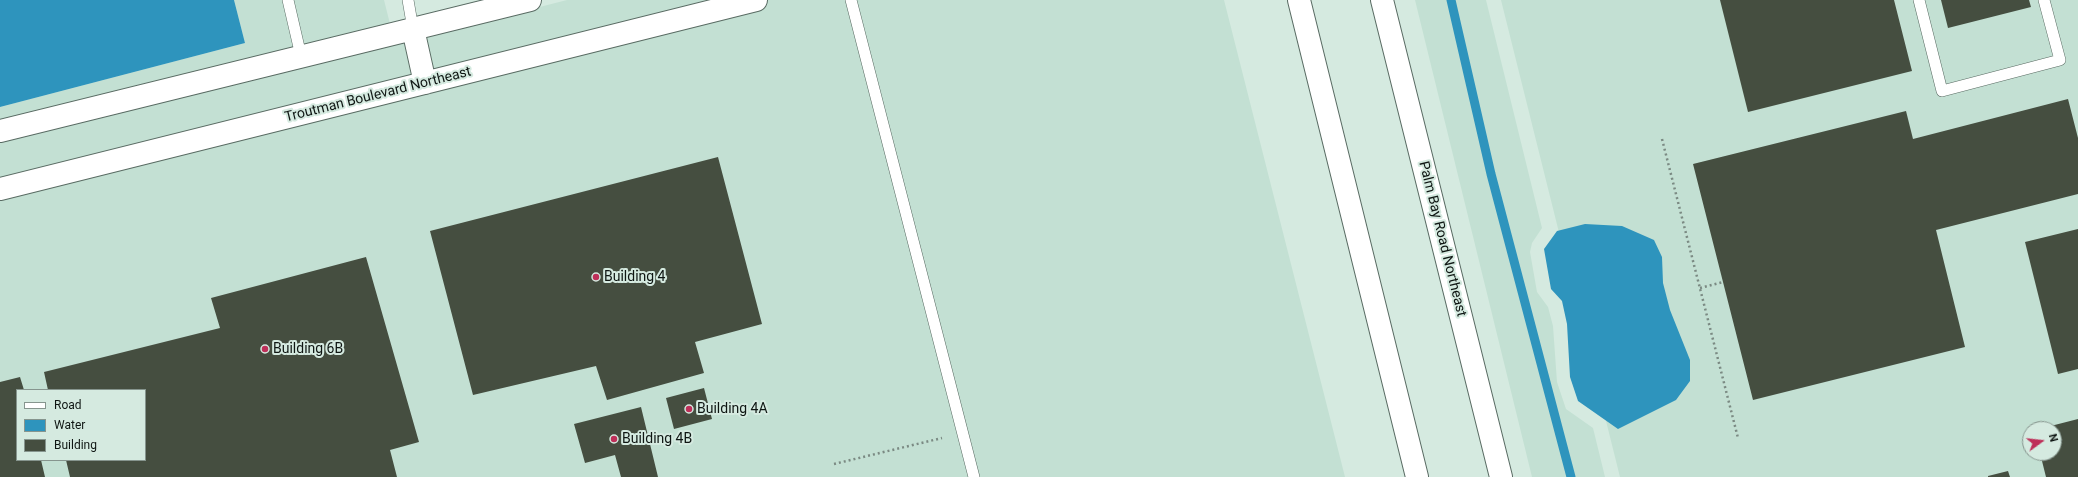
<!DOCTYPE html>
<html>
<head>
<meta charset="utf-8">
<style>
  body { margin:0 }
  #map { position:relative; width:2078px; height:477px; overflow:hidden; background:#d5eae0; font-family:Roboto,sans-serif }
  canvas { display:block }
  .legend { position:absolute; left:16px; top:389px; width:130px; height:72px; box-sizing:border-box; background:#d5eae0; border:1px solid #86958e; margin:0; padding:5px 7px; list-style:none; font-size:12px; color:#0f1613 }
  .legend li { display:flex; align-items:center; gap:8px; height:20px }
  .legend b { width:20px; border:1px solid #86958e }
  .north { position:absolute; left:2022px; top:421px; width:40px; height:40px; box-sizing:border-box; background:#d5eae0; border:1px solid #86958e; border-radius:50%; rotate:75deg; font-size:11px; font-weight:700; line-height:16px; text-align:center; color:#0f1613 }
  .north::after { content:''; display:block; margin:auto; width:14px; height:18px; background:#be2f59; clip-path:polygon(50% 0,100% 100%,50% 72%,0 100%) }
</style>
</head>
<body>
<div id="map">
<canvas width="2078" height="477"></canvas>
<ul class="legend">
<li><b style="height:5px;background:#fff"></b>Road</li>
<li><b style="height:11px;background:#2e94bd"></b>Water</li>
<li><b style="height:11px;background:#454e40"></b>Building</li>
</ul>
<div class="north">N</div>
</div>
<script>
const context = document.querySelector('canvas').getContext('2d');
context.lineJoin = 'round';
function paint(path, color) { context.fillStyle = color; context.fill(path, 'evenodd'); }
const toPath = rows => new Path2D(rows.map(r => 'M' + r).join(''));
function stroke(path, color, width, dash) { context.strokeStyle = color; context.lineWidth = width; context.lineCap = dash ? 'butt' : 'round'; context.setLineDash(dash || []); context.stroke(path); }
function write(font, color, halo, rows, align = 'center') {
  context.font = font + ' Roboto,sans-serif'; context.lineWidth = 4; context.setLineDash([]); context.textBaseline = 'middle'; context.strokeStyle = halo; context.fillStyle = color; for (const [text, x, y, turn = 0] of rows) {
    context.save(); context.translate(x, y); context.rotate((+turn || 0) * Math.PI / 180); context.textAlign = isNaN(turn) ? turn : align; if (halo) context.strokeText(text, 0, 0); context.fillText(text, 0, 0); context.restore();
  }
}
const built = toPath([
  [234,0,384,0,395,44,567,0,1224,0,1345,477,0,477,0,107,245,43],
  [17,390,145,390,145,460,17,460],
  [1415,0,1486,0,1542,228,1532,243,1530,252,1537,292,1548,307,1553,326,1557,382,1566,409,1593,428,1605,477,1532,477],
  [1501,0,2078,0,2078,477,1620,477],
  [2030,429,2054,429,2054,453,2030,453]
]);
const water = toPath([
  [0,0,234,0,245,43,0,107],
  [1585,224,1622,226,1654,240,1662,257,1663,283,1670,310,1690,360,1690,381,1676,400,1618,429,1578,401,1570,377,1567,324,1562,301,1551,289,1544,249,1557,231]
]);
const stream = toPath([
  [1451,0,1491,174,1571,477]
]);
const building = toPath([
  [1720,0,1894,0,1912,71,1748,112],
  [1941,0,2029,0,2031,7,1948,28],
  [2068,99,2078,138,2078,194,1936,230,1965,347,1753,400,1693,164,1906,111,1913,139],
  [718,157,762,324,695,342,704,373,607,400,596,366,473,395,430,231],
  [2078,229,2078,369,2058,374,2025,242],
  [366,257,419,442,390,450,397,477,70,477,66,460,145,460,145,390,48,390,44,372,220,328,211,298],
  [20,377,24,390,17,390,17,460,41,460,45,477,0,477,0,382],
  [704,388,712,419,674,429,666,398],
  [641,407,658,477,621,477,615,455,585,463,574,424],
  [2078,419,2078,477,2046,477,2040,453,2054,453,2054,429,2039,429],
  [2008,471,2010,477,1988,477,1988,476]
]);
const path = toPath([
  [1662,139,1738,438],
  [1700,288,1723,282],
  [834,464,942,438]
]);
const lane = toPath([
  [288,0,301,56],
  [408,0,413,29],
  [851,0,974,477],
  [1919,0,1942,91,2060,60,2044,0]
]);
const street = toPath([
  [413,29,425,83],
  [0,131,530,0],
  [0,189,756,0]
]);
const secondary = toPath([
  [1299,0,1417,477],
  [1382,0,1501,477]
]);
const markers = [
  [596,277,4,"#be2f59"],
  [265,349,4,"#be2f59"],
  [689,409,4,"#be2f59"],
  [614,439,4,"#be2f59"]
];
const streetNames = [
  ["Troutman Boulevard Northeast",378,95,-14],
  ["Palm Bay Road Northeast",1442,239,76]
];
const poiNames = [
  ["Building 4",604,277],
  ["Building 6B",273,349],
  ["Building 4A",697,409],
  ["Building 4B",622,439]
];
paint(built, '#c3e0d3');
paint(water, '#2e94bd');
stroke(stream, '#2e94bd', 9);
paint(building, '#454e40');
stroke(lane, '#596b63', 12);
stroke(street, '#596b63', 24);
stroke(secondary, '#596b63', 24);
stroke(path, '#7b8a83', 2.5, [2, 3]);
stroke(lane, '#fff', 11);
stroke(street, '#fff', 22);
stroke(secondary, '#fff', 22);
for (const [x, y, r, color] of markers) { const dot = new Path2D(); dot.arc(x, y, r, 0, 2 * Math.PI); context.fillStyle = color; context.fill(dot); stroke(dot, '#d5eae0', 1.5); }
write('14px', '#0f1613', '#d5eae0', streetNames);
write('14px', '#0f1613', '#d5eae0', poiNames, 'left');
</script>
</body>
</html>
